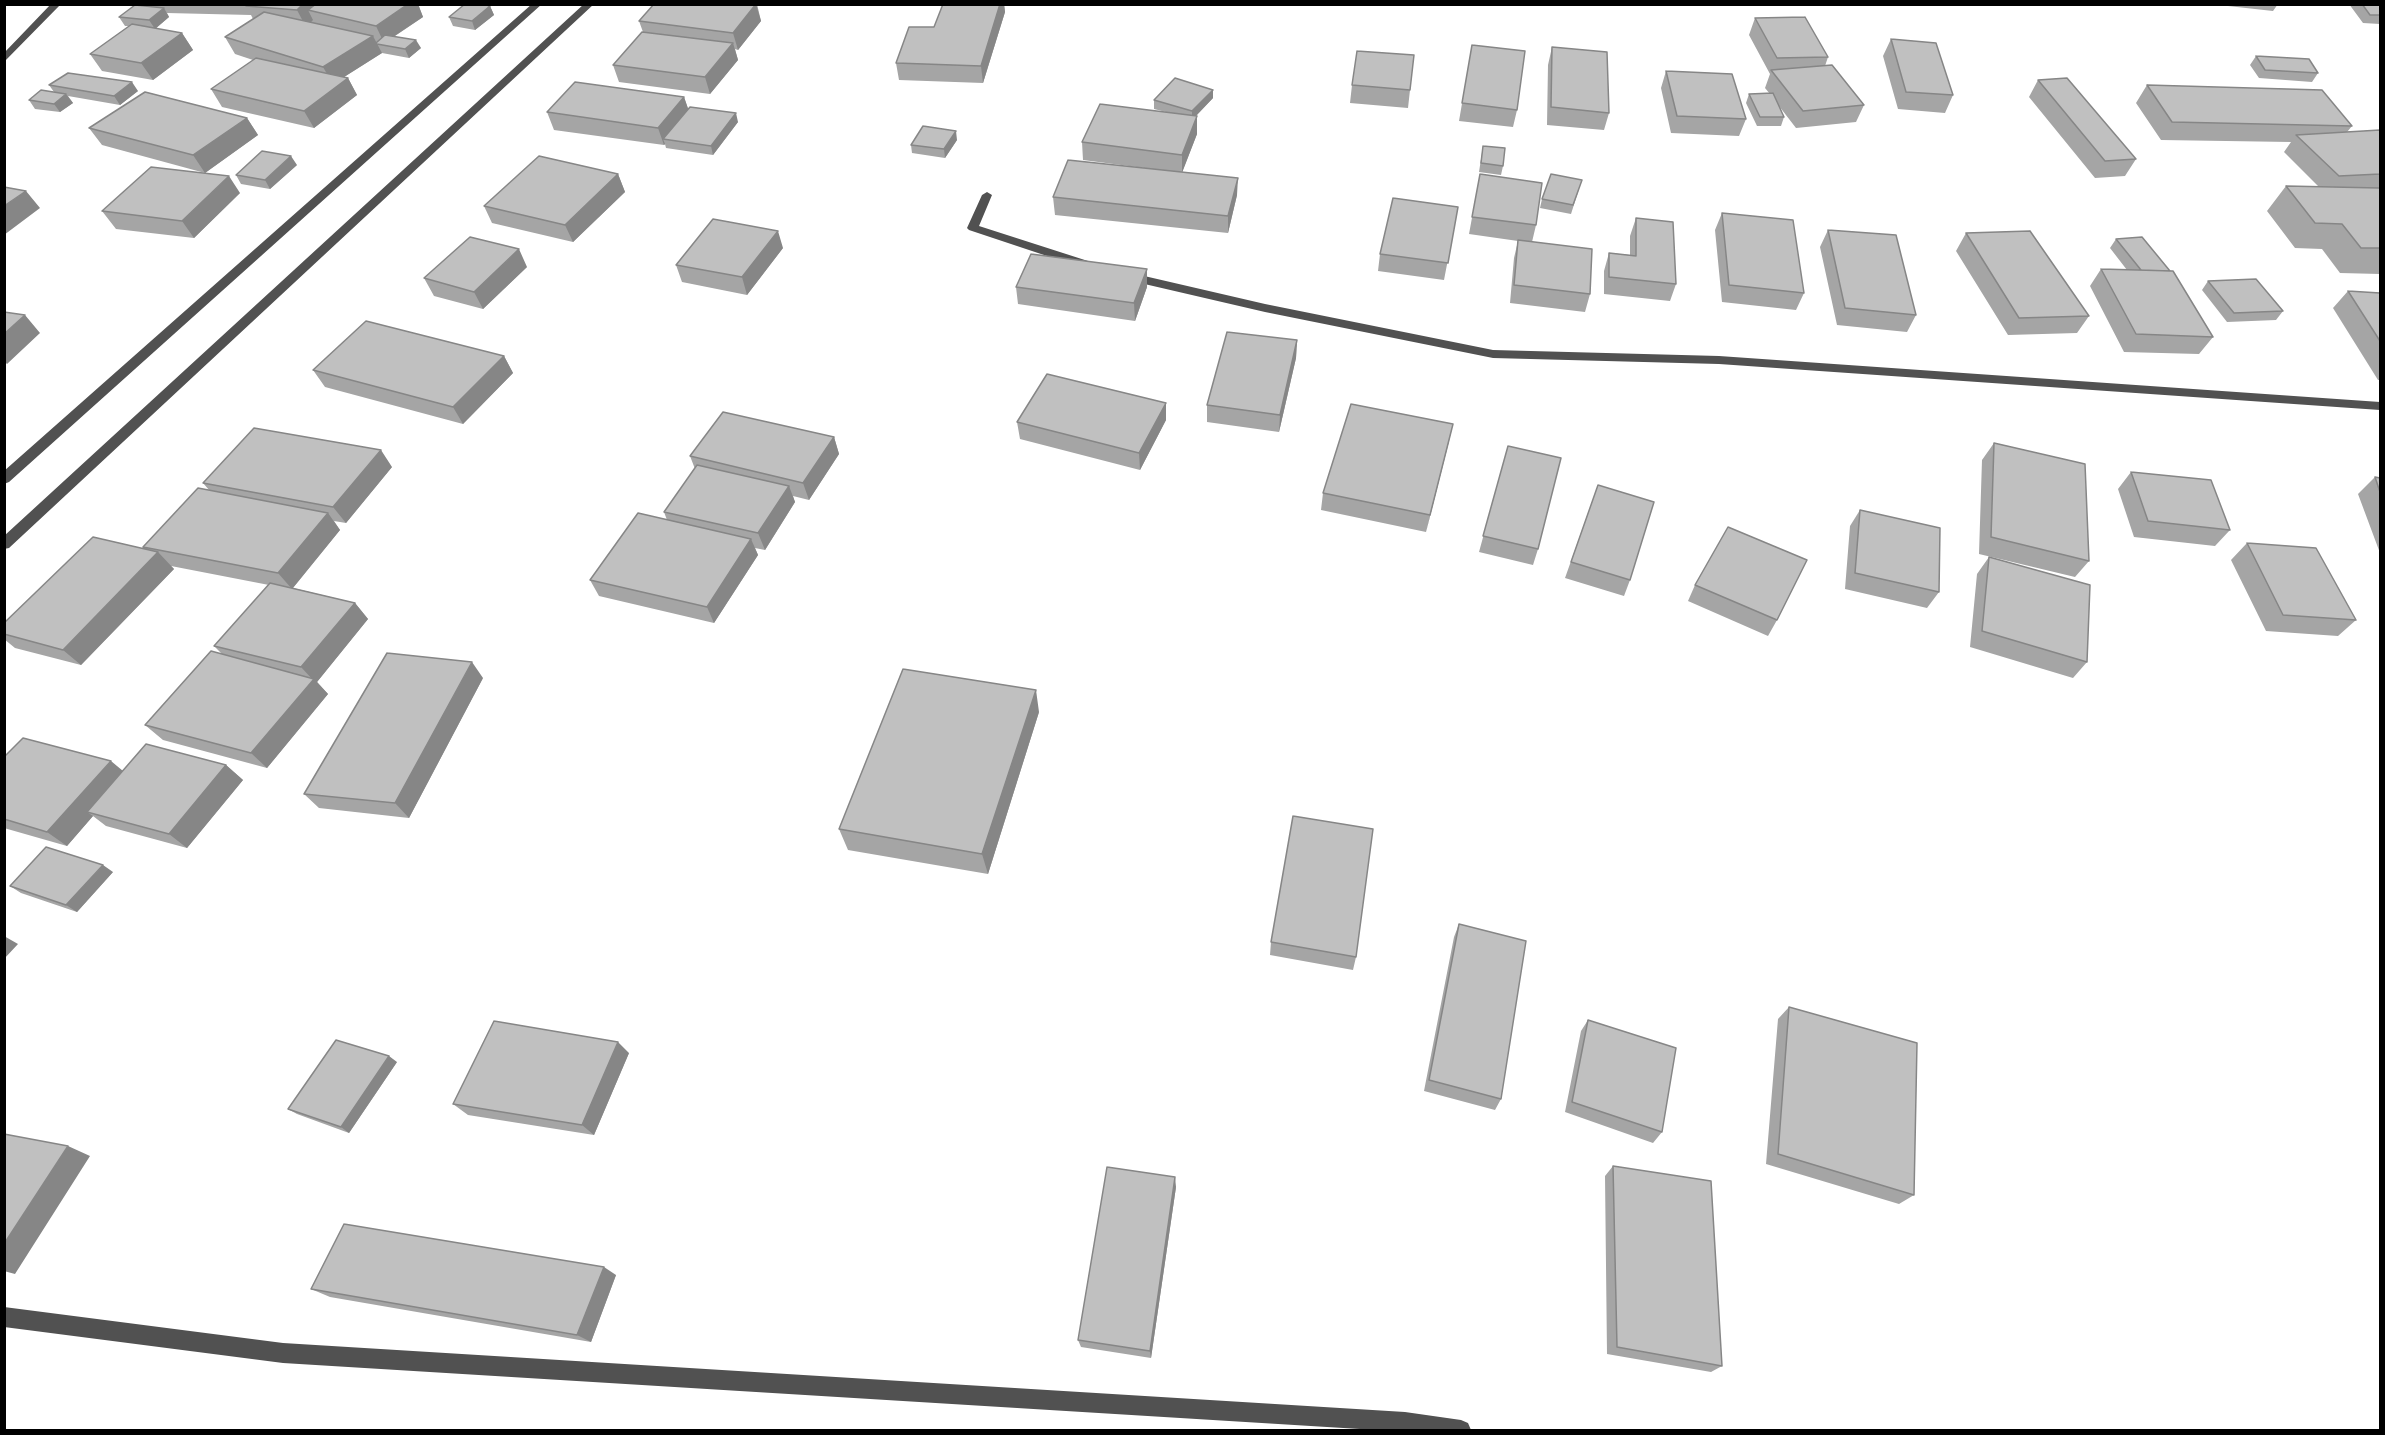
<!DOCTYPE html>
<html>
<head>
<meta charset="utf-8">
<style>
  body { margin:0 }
  #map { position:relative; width:2385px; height:1435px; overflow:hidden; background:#fff; font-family:"Source Sans 3",sans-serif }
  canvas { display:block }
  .frame { position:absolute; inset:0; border:6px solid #000; pointer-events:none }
</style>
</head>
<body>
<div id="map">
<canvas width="2385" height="1435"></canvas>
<div class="frame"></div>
</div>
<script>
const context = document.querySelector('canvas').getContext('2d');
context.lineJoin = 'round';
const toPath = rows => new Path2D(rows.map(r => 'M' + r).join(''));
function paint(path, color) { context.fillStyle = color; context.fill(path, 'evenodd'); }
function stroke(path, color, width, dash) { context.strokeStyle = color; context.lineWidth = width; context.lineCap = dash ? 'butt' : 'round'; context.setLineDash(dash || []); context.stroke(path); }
const minor = toPath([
  [51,4,61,4,4,62,4,53,51,4],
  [532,4,542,4,9,482,4,484,4,471,532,4],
  [584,4,594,4,9,548,4,549,4,536,584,4],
  [987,192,992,195,979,226,1091,262,1091,268,1083,268,969,230,967,228,982,195,987,192],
  [1127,272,1265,304,1493,350,1719,356,2380,402,2380,410,1719,364,1493,358,1265,312,1123,279,1123,273,1127,272],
  [4,1307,283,1343,1405,1412,1461,1420,1468,1423,1471,1430,1376,1430,283,1363,4,1327,4,1307]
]);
const wall = toPath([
  [151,4,418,4,423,17,395,36,421,48,409,58,382,53,344,77,348,78,357,95,314,128,222,107,211,89,253,60,235,54,225,37,253,19,251,15,167,13,169,17,155,29,182,33,193,50,153,80,102,71,90,54,129,26,125,26,119,17,153,7],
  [654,4,757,4,761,21,738,50,735,49,738,60,710,94,619,82,613,65,643,32,639,21],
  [1004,4,1005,12,983,83,899,80,896,63,934,27],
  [2210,4,2278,4,2273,11],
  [2349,4,2380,4,2380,24,2363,23],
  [490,6,494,15,475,30,453,26,449,17],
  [1755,18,1828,57,1825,66,1864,105,1856,122,1796,128,1779,106,1784,117,1781,126,1757,126,1746,103,1749,94,1770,94,1765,88,1770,74,1749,35],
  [1891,39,1953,95,1945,113,1898,109,1883,56],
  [1472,45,1517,110,1513,127,1459,121],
  [1552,47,1609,113,1604,130,1547,125,1548,65],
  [2256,56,2318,73,2312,82,2259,78,2250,65],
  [1666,71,1746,119,1739,136,1671,133,1661,88],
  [2038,80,2136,159,2125,176,2095,178,2029,97],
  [49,85,138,91,120,105,68,96,73,103,60,112,35,109,29,100,54,92],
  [1352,85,1410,90,1408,108,1350,103],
  [2147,85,2352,126,2347,132,2380,130,2380,274,2340,273,2322,249,2295,248,2267,211,2286,186,2318,186,2284,152,2291,142,2161,140,2136,103],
  [684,97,688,109,738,122,713,155,666,148,665,144,664,145,554,130,547,112],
  [1213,98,1196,116,1197,134,1182,172,1237,195,1228,233,1055,215,1053,197,1152,169,1083,160,1082,142,1166,112,1154,109,1154,100],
  [247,118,258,135,205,173,102,145,89,128],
  [957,140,945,158,912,153,911,145],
  [1483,146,1503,166,1501,175,1479,172],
  [297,165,270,189,241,184,236,175],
  [618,174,625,192,573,242,492,223,484,206],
  [1480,174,1536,225,1532,242,1590,294,1585,312,1510,303,1514,258,1518,241,1469,234],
  [1579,189,1571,214,1540,208,1542,199],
  [240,193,194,238,116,229,102,211],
  [1458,207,1444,280,1378,271,1380,254],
  [1722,213,1804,293,1796,310,1722,302,1715,230],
  [1636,218,1676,284,1670,301,1604,294,1604,271,1609,253,1630,255,1630,236],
  [1828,230,1916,315,1907,332,1837,325,1820,247],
  [1966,233,2089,316,2077,333,2008,335,1956,251],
  [2116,239,2213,337,2199,354,2124,352,2090,286,2101,269,2127,270,2110,248],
  [783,248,747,295,682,282,676,265],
  [527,267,483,309,434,296,424,278],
  [1147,269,1147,287,1135,321,1018,304,1016,287],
  [2208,281,2283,311,2276,320,2227,322,2202,290],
  [2348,291,2380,293,2380,380,2378,380,2333,308],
  [1297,340,1296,358,1279,432,1207,422,1207,405],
  [504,356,513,373,463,424,325,387,313,370],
  [1166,403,1166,420,1140,470,1020,439,1017,422],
  [834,437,839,454,809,500,793,496,795,502,765,550,755,548,758,555,714,623,599,596,590,580,667,520,664,512,695,469,690,456],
  [1449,441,1426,532,1321,510,1323,493],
  [1994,443,2089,561,2075,577,1979,554,1982,460],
  [1508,446,1538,549,1533,565,1479,552],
  [392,467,346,523,334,521,340,530,293,588,355,603,368,619,317,682,328,694,267,768,163,740,145,725,222,654,214,646,269,585,171,566,174,569,81,665,15,648,4,639,4,623,145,549,143,547,209,490,203,483],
  [2131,472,2230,530,2215,546,2134,537,2118,489],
  [2375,477,2380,478,2380,553,2358,494],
  [1598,485,1630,580,1624,596,1565,578],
  [1860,510,1939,592,1927,608,1845,589,1850,526],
  [2247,543,2356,620,2338,636,2266,631,2231,560],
  [1989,557,2087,662,2073,678,1970,647,1977,574],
  [1695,585,1777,620,1768,636,1688,601],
  [483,678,409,818,319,808,304,794],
  [1039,712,988,874,848,850,839,829],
  [4,757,123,771,226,765,243,780,187,848,106,826,93,816,67,846,4,828],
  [113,872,77,912,21,893,10,886],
  [1459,924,1501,1099,1495,1110,1424,1091,1454,937],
  [1271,942,1356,957,1353,970,1270,955],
  [1789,1007,1914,1195,1899,1204,1766,1164,1778,1019],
  [1588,1020,1662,1132,1653,1143,1565,1112,1581,1031],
  [629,1053,594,1135,468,1115,453,1104],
  [397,1062,349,1133,297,1114,288,1109],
  [1613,1166,1722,1366,1711,1372,1607,1354,1605,1176],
  [1176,1187,1151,1358,1081,1347,1078,1340],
  [616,1275,591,1342,330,1297,311,1289]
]);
const shadedWall = toPath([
  [303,4,330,4,308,10,313,20,306,27,297,10],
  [408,4,418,4,423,17,384,43,376,26],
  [756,4,761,21,738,50,733,33],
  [1000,4,1004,4,1005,12,983,83,981,66],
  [490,6,494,15,475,30,472,21],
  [164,8,169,17,155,29,149,20],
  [182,33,193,50,153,80,141,63],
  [373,36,382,53,333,84,323,67],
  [416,40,421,48,409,58,405,49],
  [733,43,738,60,710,94,705,77],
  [348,78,357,95,314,128,304,111],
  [132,82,138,91,120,105,114,96],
  [1213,90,1213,98,1192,120,1192,111],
  [66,94,73,103,60,112,54,104],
  [684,97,690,114,663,139,665,144,664,145,658,128],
  [736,113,738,122,713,155,711,146],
  [1197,116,1197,134,1182,173,1182,155],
  [247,118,258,135,205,173,193,155],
  [956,131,957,140,945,158,944,149],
  [291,156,297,165,270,189,265,180],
  [618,174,625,192,573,242,565,225],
  [229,176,240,193,194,238,182,221],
  [1238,178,1237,195,1228,233,1228,216],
  [26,191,40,208,4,235,4,206],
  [778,231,783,248,747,295,742,277],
  [519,249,527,267,483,309,474,292],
  [1147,269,1147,287,1135,321,1134,303],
  [25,315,40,333,7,364,4,361,4,334],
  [1297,340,1296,358,1279,432,1280,415],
  [504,356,513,373,463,424,453,407],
  [1166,403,1166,420,1140,470,1139,453],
  [1453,424,1449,441,1426,532,1430,515],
  [834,437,839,454,809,500,803,483],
  [381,450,392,467,346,523,333,507],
  [789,486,795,502,765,550,758,533],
  [328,513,340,530,292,589,278,573],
  [751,539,758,555,714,623,707,607],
  [158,552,174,569,81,665,63,650],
  [355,603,368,619,317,682,328,694,267,768,251,753,313,680,301,667],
  [472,662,483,678,409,818,395,803],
  [1036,690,1039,712,988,874,982,854],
  [111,761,129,776,87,812,93,816,67,846,47,832],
  [226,765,243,780,187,848,169,834],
  [103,865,113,872,77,912,66,905],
  [4,936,18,944,4,959],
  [618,1042,629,1053,594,1135,582,1125],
  [389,1056,397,1062,349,1133,341,1127],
  [68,1146,90,1156,15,1274,4,1271,4,1244],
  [1175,1177,1176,1187,1151,1358,1150,1351],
  [604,1267,616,1275,591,1342,577,1335]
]);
const building = toPath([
  [248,4,303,4,297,10,246,6,248,4],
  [316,4,408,4,376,26,308,10,316,4],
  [465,4,482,4,490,6,472,21,449,17,465,4],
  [654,4,756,4,733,33,639,21,654,4],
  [943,4,1000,4,981,66,896,63,909,27,934,27,943,4],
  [2362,4,2380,4,2380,15,2370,15,2362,4],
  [135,5,164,8,149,20,119,17,135,5],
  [264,12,373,36,323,67,225,37,264,12],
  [1805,17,1828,57,1777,58,1755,18,1805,17],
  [132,24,182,33,141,63,90,54,132,24],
  [642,32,733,43,705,77,613,65,642,32],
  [385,35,416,40,405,49,377,44,376,43,385,35],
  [1891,39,1936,43,1953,95,1906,92,1891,39],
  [1472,45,1525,51,1517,110,1462,103,1472,45],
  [1552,47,1607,52,1609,113,1551,107,1552,47],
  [1357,51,1414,55,1410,90,1352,85,1357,51],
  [2256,56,2309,59,2318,73,2265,70,2256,56],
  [256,58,348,78,304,111,211,89,256,58],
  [1832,65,1864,105,1803,111,1771,70,1832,65],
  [1666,71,1732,74,1746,119,1677,116,1666,71],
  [68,73,132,82,114,96,49,85,68,73],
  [1175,78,1213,90,1192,111,1154,100,1175,78],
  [2067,78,2136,159,2105,161,2038,80,2067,78],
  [575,82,684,97,658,128,547,112,575,82],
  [2147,85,2322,90,2352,126,2172,122,2147,85],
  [41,90,66,94,54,104,29,100,41,90],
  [145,92,247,118,193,155,89,128,145,92],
  [1773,93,1784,117,1760,117,1749,94,1773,93],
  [1100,104,1197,116,1182,155,1082,142,1100,104],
  [690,107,736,113,711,146,663,139,690,107],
  [923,126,956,131,944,149,911,145,923,126],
  [2380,130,2380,174,2339,176,2296,135,2380,130],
  [1483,146,1505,148,1503,166,1481,163,1483,146],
  [262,151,291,156,265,180,236,175,262,151],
  [539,156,618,174,565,225,484,206,539,156],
  [1068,160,1238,178,1228,216,1053,197,1068,160],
  [151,167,229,176,182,221,102,211,151,167],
  [1480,174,1542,183,1536,225,1472,217,1480,174],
  [1551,174,1582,180,1573,205,1542,199,1551,174],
  [2286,186,2379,188,2380,189,2380,248,2361,248,2342,224,2315,223,2286,186],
  [4,187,26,191,4,206,4,187],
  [1393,198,1458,207,1448,263,1380,254,1393,198],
  [1722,213,1793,220,1804,293,1729,285,1722,213],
  [1636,218,1673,222,1676,284,1609,277,1609,253,1636,256,1636,218],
  [713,219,778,231,742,277,676,265,713,219],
  [1828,230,1896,235,1916,315,1845,308,1828,230],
  [2030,231,2089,316,2019,318,1966,233,2030,231],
  [470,237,519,249,474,292,424,278,470,237],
  [2142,237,2170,271,2141,270,2116,239,2142,237],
  [1518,240,1592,249,1590,294,1514,285,1518,240],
  [1031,254,1147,269,1134,303,1016,287,1031,254],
  [2101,269,2173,271,2213,337,2136,334,2101,269],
  [2256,279,2283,311,2234,313,2208,281,2256,279],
  [2348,291,2380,293,2380,341,2348,291],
  [4,312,25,315,4,334,4,312],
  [366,321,504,356,453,407,313,370,366,321],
  [1227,332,1297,340,1280,415,1207,405,1227,332],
  [1047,374,1166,403,1139,453,1017,422,1047,374],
  [1351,404,1453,424,1430,515,1323,493,1351,404],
  [723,412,834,437,803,483,690,456,723,412],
  [254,428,381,450,333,507,203,483,254,428],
  [1994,443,2085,464,2089,561,1991,537,1994,443],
  [1508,446,1561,458,1538,549,1483,536,1508,446],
  [697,465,789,486,758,533,664,512,697,465],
  [2131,472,2211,480,2230,530,2148,521,2131,472],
  [2375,477,2380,478,2380,492,2375,477],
  [1598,485,1654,502,1630,580,1571,562,1598,485],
  [198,488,328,513,278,573,143,547,198,488],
  [1860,510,1940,528,1939,592,1855,573,1860,510],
  [638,513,751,539,707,607,590,580,638,513],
  [1728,527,1807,560,1777,620,1695,585,1728,527],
  [93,537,158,552,63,650,4,634,4,623,93,537],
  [2247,543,2316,548,2356,620,2283,615,2247,543],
  [1989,557,2090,585,2087,662,1982,631,1989,557],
  [270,583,355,603,301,667,214,646,270,583],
  [211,651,314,679,251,753,145,725,211,651],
  [387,653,472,662,395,803,304,794,387,653],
  [903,669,1036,690,982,854,839,829,903,669],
  [23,738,111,761,47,832,4,819,4,757,23,738],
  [146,744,226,765,169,834,87,812,146,744],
  [1293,816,1373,829,1356,957,1271,942,1293,816],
  [46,847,103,865,66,905,10,886,46,847],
  [1459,924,1526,941,1501,1099,1429,1080,1459,924],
  [1789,1007,1917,1043,1914,1195,1778,1154,1789,1007],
  [1588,1020,1676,1048,1662,1132,1572,1102,1588,1020],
  [494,1021,618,1042,582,1125,453,1104,494,1021],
  [336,1040,389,1056,341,1127,288,1109,336,1040],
  [4,1134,68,1146,4,1244,4,1134],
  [1613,1166,1711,1181,1722,1366,1617,1347,1613,1166],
  [1107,1167,1175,1177,1150,1351,1078,1340,1107,1167],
  [344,1224,604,1267,577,1335,311,1289,344,1224]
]);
paint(minor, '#515151');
paint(wall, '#a5a5a5');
paint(shadedWall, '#868686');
paint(building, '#c0c0c0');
stroke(building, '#868686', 1.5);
</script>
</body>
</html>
